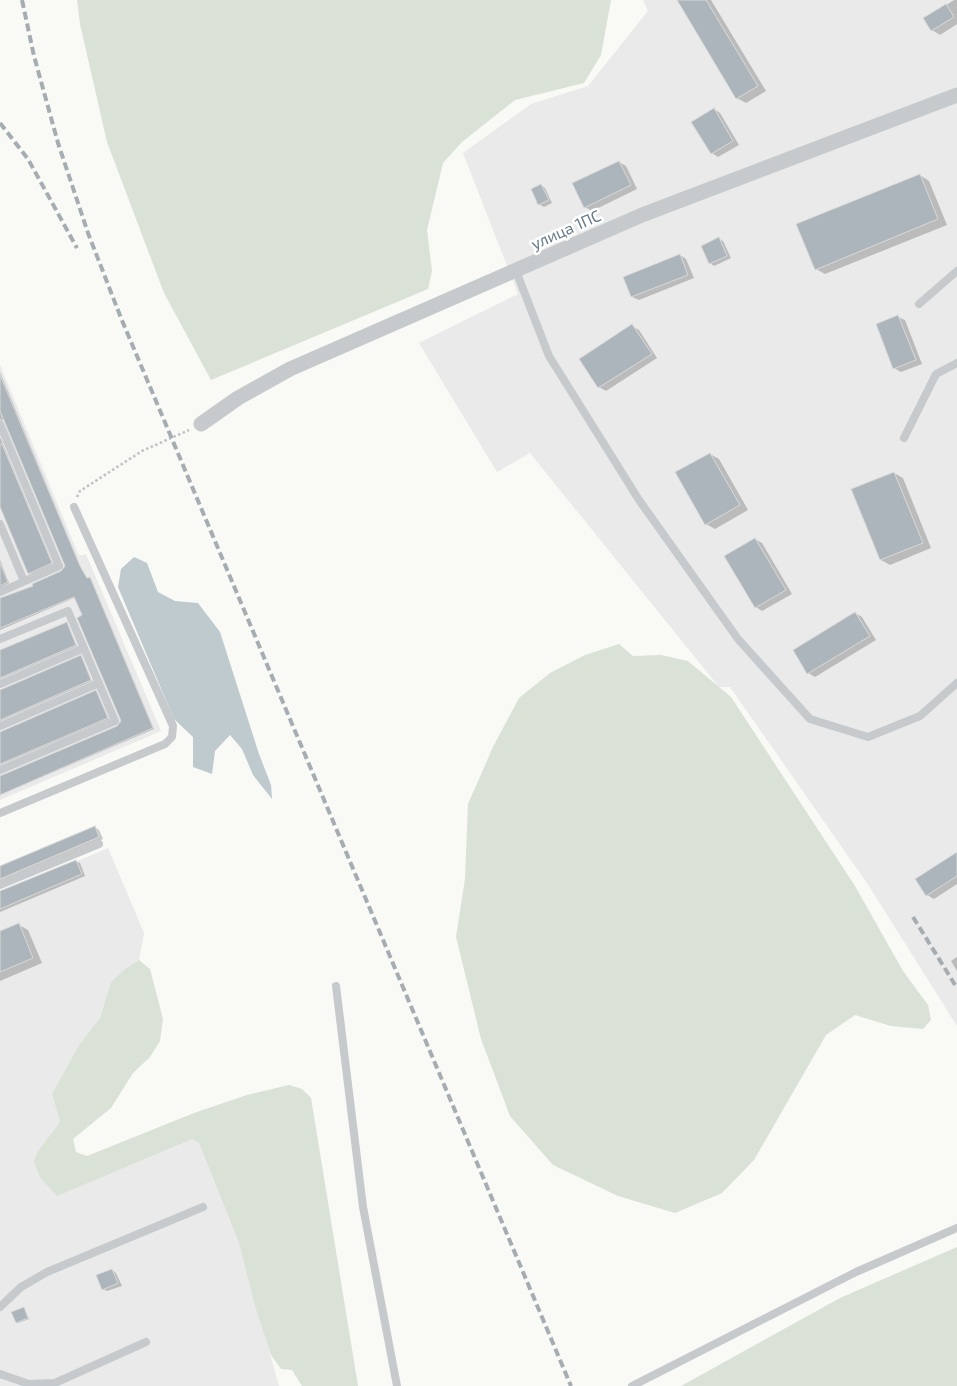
<!DOCTYPE html>
<html>
<head>
<meta charset="utf-8">
<style>
  body { margin:0 }
  canvas { display:block; background:#f9f9f6 }
</style>
</head>
<body>
<canvas width="957" height="1386"></canvas>
<script>
const context = document.querySelector('canvas').getContext('2d');
context.lineJoin = 'round';
function paint(path, color) { context.fillStyle = color; context.fill(path, 'evenodd'); }
const toPath = rows => new Path2D(rows.map(r => 'M' + r).join(''));
function stroke(path, color, width, dash) { context.strokeStyle = color; context.lineWidth = width; context.lineCap = dash ? 'butt' : 'round'; context.setLineDash(dash || []); context.stroke(path); }
function write(font, color, halo, rows, align = 'center') {
  context.font = font + ' "Exo 2",sans-serif'; context.lineWidth = 5; context.setLineDash([]); context.textBaseline = 'middle'; context.strokeStyle = halo; context.fillStyle = color; for (const [text, x, y, turn = 0] of rows) {
    context.save(); context.translate(x, y); context.rotate((+turn || 0) * Math.PI / 180); context.textAlign = isNaN(turn) ? turn : align; if (halo) context.strokeText(text, 0, 0); context.fillText(text, 0, 0); context.restore();
  }
}
const built = toPath([
  [643,0,957,0,957,1026,869,886,730,687,719,687,530,453,497,472,419,343,518,294,463,153,531,104,588,86,648,11],
  [0,365,79,556,86,554,161,731,0,800],
  [108,848,144,933,139,960,126,968,111,982,100,1018,79,1045,52,1094,60,1122,38,1151,40,1177,192,1139,199,1143,239,1243,279,1386,0,1386,0,894]
]);
const green = toPath([
  [77,0,611,0,601,55,584,83,515,100,462,142,443,163,427,230,432,271,428,289,211,380,164,293,107,142,80,24],
  [619,644,633,656,661,655,688,661,731,697,855,886,903,971,928,1005,931,1020,923,1029,891,1026,855,1015,826,1035,754,1160,722,1193,675,1213,618,1196,553,1165,510,1116,481,1039,456,937,465,879,468,804,493,747,519,698,550,673,585,655],
  [139,960,150,969,163,1019,160,1041,150,1057,133,1073,111,1108,73,1139,76,1152,87,1156,194,1113,247,1095,289,1085,302,1089,311,1098,358,1386,302,1386,292,1370,281,1369,271,1355,256,1309,239,1243,199,1143,192,1139,57,1196,40,1177,34,1161,38,1151,60,1122,52,1094,79,1045,100,1018,111,982,126,968],
  [957,1247,957,1386,681,1386,840,1298]
]);
const water = toPath([
  [134,557,147,563,158,592,175,601,198,603,220,632,259,754,271,785,272,799,253,775,242,749,230,735,215,751,212,774,193,767,193,737,174,719,118,587,121,569]
]);
const shadow = toPath([
  [679,0,711,0,766,91,746,103,737,98],
  [954,0,957,0,957,24,940,35,932,30,925,19],
  [714,109,720,113,739,145,718,157,712,153],
  [619,162,626,166,637,189,592,211,585,207],
  [920,175,929,181,947,225,825,274,816,269],
  [541,185,545,188,552,203,544,207,539,204,532,189],
  [719,239,723,241,731,258,714,266,710,263,702,246],
  [680,255,686,259,694,278,639,300,632,297,625,277],
  [898,317,905,320,922,364,901,372,894,368],
  [632,326,639,330,657,358,606,391,599,387,581,359],
  [0,372,81,568,87,579,91,579,154,729,0,795,0,776,121,725,121,719,76,597,0,630,0,599,15,595,63,572,66,564,6,421,0,419],
  [0,437,53,564,31,574,0,504],
  [710,454,719,459,748,510,715,529,706,524],
  [894,473,903,478,931,548,890,565,881,560,853,490],
  [755,539,762,543,792,594,762,611,756,607],
  [0,560,9,583,0,588],
  [855,613,862,617,876,640,815,677,808,673],
  [66,623,77,646,0,679,0,651],
  [81,657,92,681,0,721,0,690],
  [96,692,109,719,0,765,0,732],
  [95,827,99,830,103,839,2,882,0,886,0,867],
  [957,854,957,884,934,899,927,895],
  [76,861,80,863,85,876,0,912,0,891],
  [19,925,28,930,42,963,0,981,0,933],
  [957,957,957,971,951,961],
  [112,1270,116,1273,122,1286,107,1291,103,1289],
  [24,1308,29,1319,18,1323,16,1322]
]);
const building = toPath([
  [677,0,706,0,758,86,736,99,677,0],
  [946,4,954,17,931,31,923,18,946,4],
  [714,108,733,141,711,154,691,122,714,108],
  [619,161,631,185,584,208,572,183,619,161],
  [920,174,938,219,815,270,796,224,920,174],
  [541,184,549,200,538,205,531,189,541,184],
  [719,237,727,256,709,264,701,246,719,237],
  [680,254,688,275,631,297,623,277,680,254],
  [898,315,916,360,893,369,876,324,898,315],
  [632,324,652,354,598,388,579,359,632,324],
  [0,375,80,566,87,578,90,577,153,728,0,795,0,776,117,726,121,721,77,618,82,615,74,597,0,628,0,598,33,586,32,584,61,571,65,566,0,411,0,375],
  [2,444,52,563,28,574,0,507,0,445,2,444],
  [710,453,740,505,705,525,675,472,710,453],
  [894,472,923,543,880,560,851,489,894,472],
  [755,538,786,590,755,608,724,556,755,538],
  [0,563,8,582,0,586,0,563],
  [855,612,870,636,807,674,793,650,855,612],
  [67,622,76,645,0,678,0,650,67,622],
  [81,655,91,680,0,720,0,690,81,655],
  [96,690,108,718,0,764,0,732,96,690],
  [95,826,99,837,0,879,0,866,95,826],
  [957,852,957,876,926,896,915,879,957,852],
  [76,860,82,874,0,909,0,891,76,860],
  [19,923,33,958,0,972,0,931,19,923],
  [112,1269,118,1283,102,1290,96,1275,112,1269],
  [24,1307,28,1318,16,1323,11,1312,24,1307]
]);
const path = toPath([
  [77,497,80,491,142,451,189,430]
]);
const service = toPath([
  [516,271,549,356,639,500,738,639,810,719,868,737,920,716,957,683],
  [919,304,957,271],
  [0,424,59,566,0,592],
  [904,438,936,374,957,363],
  [0,524,24,581],
  [0,639,68,611,115,721,0,770],
  [0,684,84,648],
  [0,726,99,683],
  [0,813,165,744,172,737,173,726,74,507],
  [0,885,99,844],
  [336,986,363,1207,397,1386],
  [0,1307,21,1287,47,1272,203,1207],
  [0,1374,29,1384,55,1383,146,1342],
  [632,1386,856,1272,957,1228]
]);
const minor = toPath([
  [201,424,238,398,290,369,642,215,957,95]
]);
const rail = toPath([
  [22,0,34,56,58,143,88,233,121,318,571,1386],
  [0,123,28,159,77,248],
  [913,917,957,988]
]);
const streetNames = [
  ["улица 1ПС",566,230,-24]
];
paint(built, '#e9eae9');
paint(green, '#dae1d7');
paint(water, '#becace');
paint(shadow, '#0003');
paint(building, '#acb5bb');
stroke(building, '#dadad8', 1);
stroke(path, '#bfc2c4', 2.5, [2.5, 2.5]);
stroke(service, '#c6cacd', 8);
stroke(minor, '#c6cacd', 15);
stroke(rail, '#a6adb2', 4, [8, 4]);
write('16px', '#667988', '#fff', streetNames);
</script>
</body>
</html>
